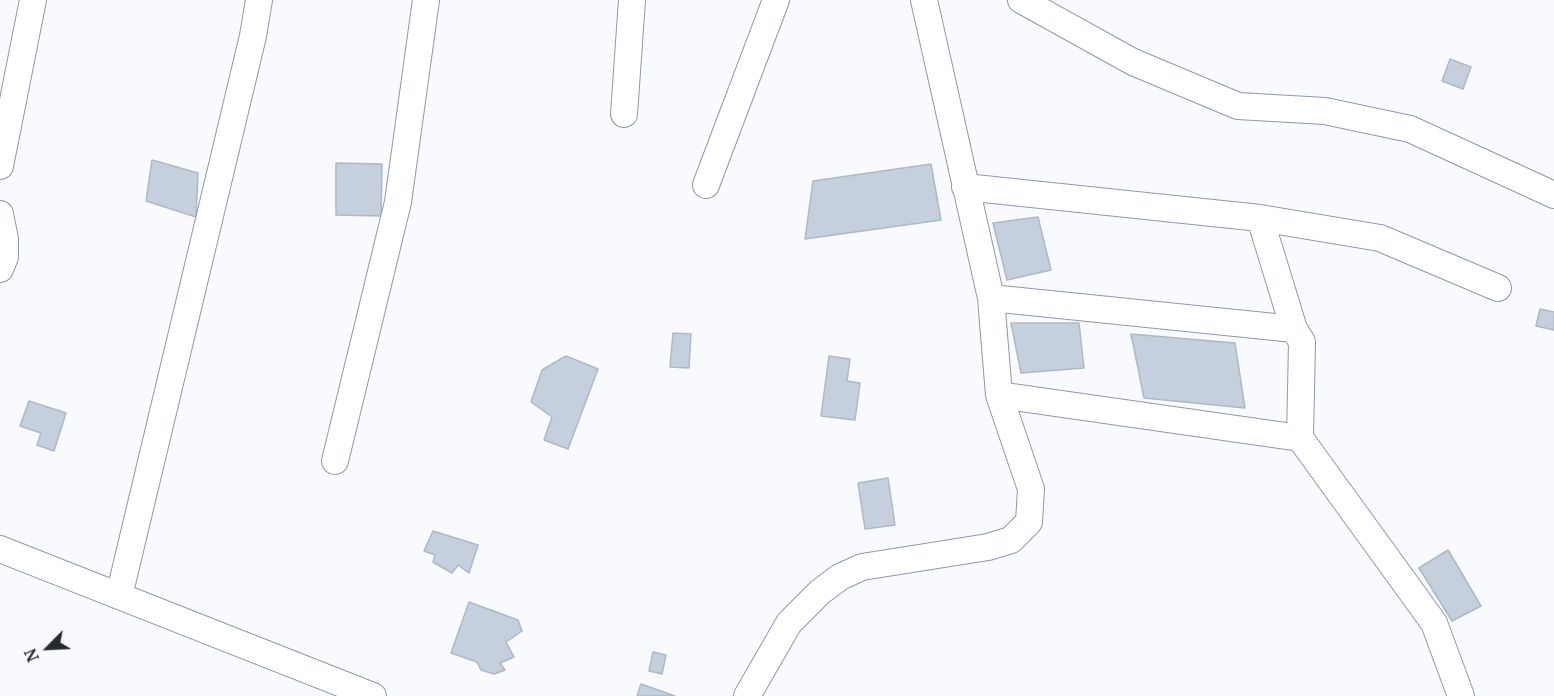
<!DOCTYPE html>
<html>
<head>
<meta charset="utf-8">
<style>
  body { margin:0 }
  #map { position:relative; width:1554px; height:696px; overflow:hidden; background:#f8fafd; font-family:"Noto Serif",serif }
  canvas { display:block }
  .north { position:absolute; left:18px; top:618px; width:60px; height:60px; -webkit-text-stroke:4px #f8fafd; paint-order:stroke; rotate:246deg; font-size:16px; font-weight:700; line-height:24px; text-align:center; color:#262a2f }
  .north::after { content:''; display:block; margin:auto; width:21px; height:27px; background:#262a2f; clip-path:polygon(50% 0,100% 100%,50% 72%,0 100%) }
</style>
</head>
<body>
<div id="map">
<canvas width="1554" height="696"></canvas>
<div class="north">N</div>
</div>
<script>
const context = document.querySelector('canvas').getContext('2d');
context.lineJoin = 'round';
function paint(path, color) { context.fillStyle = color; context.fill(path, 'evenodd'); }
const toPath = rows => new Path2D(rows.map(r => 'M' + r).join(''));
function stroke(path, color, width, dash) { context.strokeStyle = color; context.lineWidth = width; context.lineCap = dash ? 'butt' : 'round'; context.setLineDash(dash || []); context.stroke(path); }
const building = toPath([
  [1450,59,1471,67,1463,89,1442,81,1450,59],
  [152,160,198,173,196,217,146,201,152,160],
  [336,163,382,164,381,216,336,215,336,163],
  [931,164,941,220,805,239,813,181,931,164],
  [1038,217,1051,270,1007,280,993,223,1038,217],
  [1540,309,1554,312,1554,330,1536,326,1540,309],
  [1011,323,1079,323,1084,368,1021,373,1011,323],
  [673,333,691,334,689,368,670,367,673,333],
  [1131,334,1235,343,1245,408,1144,398,1131,334],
  [566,356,598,369,568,449,544,440,552,417,531,402,542,370,566,356],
  [829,356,850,359,847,381,860,383,855,420,821,416,829,356],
  [29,401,66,413,54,451,37,445,41,433,20,426,29,401],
  [888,478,895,525,865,529,858,483,888,478],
  [433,531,478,545,469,573,458,565,452,573,433,562,435,555,424,551,433,531],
  [1448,550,1481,606,1452,621,1419,568,1448,550],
  [469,602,518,620,522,631,506,642,514,657,500,663,505,670,494,674,481,670,477,662,451,653,469,602],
  [653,652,666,655,662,674,649,671,653,652],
  [641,684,675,696,637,696,641,684]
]);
const minor = toPath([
  [1021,0,1133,62,1238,106,1325,111,1410,129,1554,195],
  [624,114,632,0],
  [0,166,33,0],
  [706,185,776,0],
  [965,187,1260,218,1380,238,1498,288],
  [0,214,5,239,5,257,0,269],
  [1260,218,1294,329],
  [991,298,1294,329,1302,342,1300,438],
  [999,395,1300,438,1434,623,1461,696],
  [335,461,398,202,426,0],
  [0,549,373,696],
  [119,596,253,36,259,0],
  [747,696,789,623,820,592,840,577,862,567,988,547,1011,540,1029,522,1031,489,999,395,991,298,924,0]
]);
paint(building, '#c5cfdd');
stroke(building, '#aeb8c6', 1.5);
stroke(minor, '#9099a7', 28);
stroke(minor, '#fff', 26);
</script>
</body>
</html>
